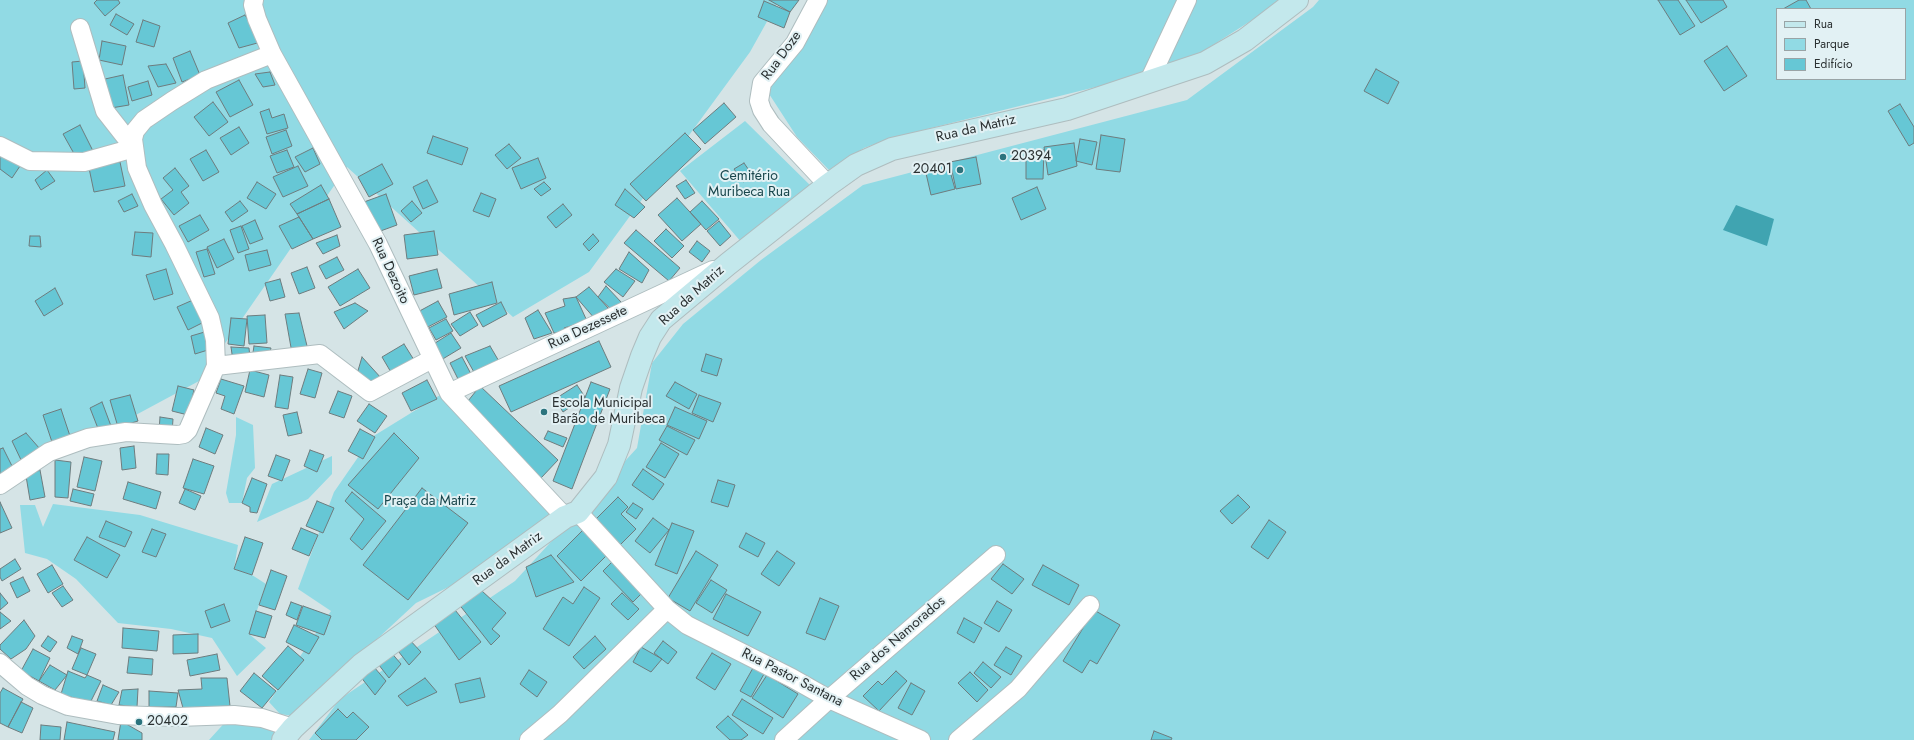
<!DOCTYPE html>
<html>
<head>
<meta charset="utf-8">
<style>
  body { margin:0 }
  #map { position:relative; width:1914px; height:740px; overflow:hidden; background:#d5e4e6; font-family:Jost,sans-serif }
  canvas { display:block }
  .legend { position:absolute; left:1776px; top:8px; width:130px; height:72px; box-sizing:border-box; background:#e2f1f4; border:1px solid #99a4a6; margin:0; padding:5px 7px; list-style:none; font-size:12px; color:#2b3132 }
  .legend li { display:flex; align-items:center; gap:8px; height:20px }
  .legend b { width:20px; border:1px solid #99a4a6 }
</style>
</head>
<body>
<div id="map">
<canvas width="1914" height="740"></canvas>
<ul class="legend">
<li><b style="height:5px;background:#c3e8ec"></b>Rua</li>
<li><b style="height:11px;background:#91dae4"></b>Parque</li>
<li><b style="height:11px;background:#66c7d5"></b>Edifício</li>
</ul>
</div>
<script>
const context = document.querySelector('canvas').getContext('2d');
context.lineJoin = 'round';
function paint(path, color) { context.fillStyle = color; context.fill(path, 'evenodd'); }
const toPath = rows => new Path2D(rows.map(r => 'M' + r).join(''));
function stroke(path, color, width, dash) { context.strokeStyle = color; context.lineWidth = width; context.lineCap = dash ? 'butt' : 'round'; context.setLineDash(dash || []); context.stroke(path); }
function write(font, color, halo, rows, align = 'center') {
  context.font = font + ' Jost,sans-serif'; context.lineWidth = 4; context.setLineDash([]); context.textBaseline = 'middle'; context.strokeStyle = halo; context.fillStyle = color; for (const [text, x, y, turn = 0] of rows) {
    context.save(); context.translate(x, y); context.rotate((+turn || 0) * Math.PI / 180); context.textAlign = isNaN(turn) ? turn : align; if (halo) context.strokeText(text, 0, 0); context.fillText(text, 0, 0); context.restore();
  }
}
const green = toPath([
  [0,0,779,0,750,52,589,272,513,317,347,167,199,381,0,488],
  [827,0,1278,0,1260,15,1188,61,1140,76,891,138,864,148,829,170,797,137,762,83,803,47],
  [1319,0,1914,0,1914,740,309,740,340,699,515,581,637,448,652,363,683,324,761,260,863,185,1187,100,1313,7],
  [1777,9,1905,9,1905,79,1777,79],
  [745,121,815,190,742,243,680,171],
  [445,392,552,514,467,578,416,603,294,716,280,714,269,702,331,611,298,589,334,492,372,437],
  [236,417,253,425,255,468,247,478,242,503,229,503,226,493,236,435],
  [332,456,332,474,308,499,257,522,272,484],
  [53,504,140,515,238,545,234,569,252,575,266,584,249,634,266,648,237,676,212,638,171,629,118,623,76,579,47,559,25,553,20,505,35,505,43,527],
  [229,718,286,727,275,740,209,740]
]);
const water = toPath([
  [1736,205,1774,219,1767,246,1723,230]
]);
const building = toPath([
  [97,0,118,0,120,3,105,16,94,3,97,0],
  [769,0,799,0,790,12,769,0],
  [1658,0,1678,0,1695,26,1680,35,1658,0],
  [1686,0,1723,0,1727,7,1701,23,1686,0],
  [1799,0,1806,0,1811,9,1783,9,1799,0],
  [764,1,790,12,784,28,758,17,764,1],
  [116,14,134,24,127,35,110,25,116,14],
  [245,15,261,42,239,48,228,23,245,15],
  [143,20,160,26,154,47,136,42,143,20],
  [102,41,126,46,122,65,99,60,102,41],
  [1727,46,1747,76,1724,91,1704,61,1727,46],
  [190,51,200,75,182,82,173,58,190,51],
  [83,61,85,88,74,89,72,62,83,61],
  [166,64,176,83,158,87,148,66,166,64],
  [1376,69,1399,82,1388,104,1364,91,1376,69],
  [270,72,275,85,263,87,255,74,270,72],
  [123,75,129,105,111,108,105,79,123,75],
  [239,80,253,105,230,117,216,92,239,80],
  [148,81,152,95,132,101,128,87,148,81],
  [213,102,228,122,209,136,194,117,213,102],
  [724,103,736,117,705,144,693,130,724,103],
  [1900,104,1914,127,1914,143,1909,146,1888,111,1900,104],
  [269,109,272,118,284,114,288,128,267,134,260,112,269,109],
  [80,125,93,151,77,159,63,134,80,125],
  [239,127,249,143,231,155,220,138,239,127],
  [286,130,292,146,272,154,266,137,286,130],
  [685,133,701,149,646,201,630,184,685,133],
  [1101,135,1125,139,1120,172,1096,169,1101,135],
  [433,136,468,148,462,165,427,153,433,136],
  [1080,139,1097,142,1092,165,1076,161,1080,139],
  [1074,143,1077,166,1048,175,1044,147,1074,143],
  [509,144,521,158,507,169,495,155,509,144],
  [313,148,320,164,305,172,295,157,313,148],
  [206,150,219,172,203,181,190,159,206,150],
  [287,150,294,167,277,173,270,156,287,150],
  [1026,150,1044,150,1043,179,1026,179,1026,150],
  [0,151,22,163,12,178,0,169,0,151],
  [976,157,981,184,956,189,950,162,976,157],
  [538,158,546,178,521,189,512,168,538,158],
  [120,162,125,186,94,192,89,168,120,162],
  [744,163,753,176,743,182,734,169,744,163],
  [382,164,393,184,369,197,358,177,382,164],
  [948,164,955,189,931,195,925,169,948,164],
  [298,166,308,186,283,197,273,177,298,166],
  [175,168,189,186,181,192,189,203,174,215,161,199,173,190,163,178,175,168],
  [47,170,55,181,41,190,35,180,47,170],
  [427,180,438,202,423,209,413,187,427,180],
  [686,180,695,193,685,199,676,186,686,180],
  [257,182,276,194,266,209,247,198,257,182],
  [544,182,551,189,541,196,534,189,544,182],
  [321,185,329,199,297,214,290,204,321,185],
  [1037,187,1046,209,1021,220,1012,198,1037,187],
  [625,189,645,207,634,218,615,205,625,189],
  [481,193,496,199,489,217,473,211,481,193],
  [132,194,138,206,124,212,118,201,132,194],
  [386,194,397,225,375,233,364,202,386,194],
  [677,198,701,224,682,241,658,215,677,198],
  [329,199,341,227,313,239,297,214,329,199],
  [240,201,248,211,232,222,225,212,240,201],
  [412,201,422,213,411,222,401,211,412,201],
  [702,201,719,219,706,230,690,212,702,201],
  [563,204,572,215,556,228,547,217,563,204],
  [200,215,209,230,188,242,179,226,200,215],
  [299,217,313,239,292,249,279,226,299,217],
  [255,220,263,239,250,244,242,226,255,220],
  [719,221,731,236,720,246,707,231,719,221],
  [241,226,249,249,238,253,230,230,241,226],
  [666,229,684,246,672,258,654,241,666,229],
  [636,230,680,268,669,281,624,243,636,230],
  [434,231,438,255,407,259,404,235,434,231],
  [135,232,153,233,151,257,132,255,135,232],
  [593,234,599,241,589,251,583,244,593,234],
  [337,235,340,246,323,254,316,243,337,235],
  [30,236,40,236,41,247,29,246,30,236],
  [224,239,234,259,217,268,207,247,224,239],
  [697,241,710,251,702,262,689,252,697,241],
  [207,249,215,274,204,277,196,252,207,249],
  [267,250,271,265,249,271,245,255,267,250],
  [629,252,649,270,642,283,619,269,629,252],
  [337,257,344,270,326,279,319,266,337,257],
  [307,267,315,288,299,294,291,273,307,267],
  [166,269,173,294,154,300,146,275,166,269],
  [358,269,370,288,340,306,328,287,358,269],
  [437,269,442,288,414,295,409,276,437,269],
  [616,269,635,281,623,297,604,282,616,269],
  [280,279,285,297,270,301,265,283,280,279],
  [492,282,497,303,454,315,449,294,492,282],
  [606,286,622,303,614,312,598,297,606,286],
  [589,287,608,308,595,319,576,297,589,287],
  [55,288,63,304,44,316,35,301,55,288],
  [576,297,587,321,564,328,566,332,554,333,545,313,565,306,563,299,576,297],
  [193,300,204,322,188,330,177,307,193,300],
  [438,301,447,317,422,330,414,314,438,301],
  [501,302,507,314,483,327,476,315,501,302],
  [355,303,368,311,344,329,334,312,355,303],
  [538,310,552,333,534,339,525,318,538,310],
  [470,312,478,325,460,336,451,324,470,312],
  [299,313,308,350,292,353,285,314,299,313],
  [265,315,267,343,249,344,247,316,265,315],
  [231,318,247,319,244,346,228,344,231,318],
  [446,319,453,331,436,340,429,328,446,319],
  [208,331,211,349,195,354,191,336,208,331],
  [451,333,461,348,441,360,432,345,451,333],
  [599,341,611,367,511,412,499,386,599,341],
  [404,344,414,360,392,374,382,357,404,344],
  [254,346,271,348,269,356,252,359,254,346],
  [490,346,500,363,475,374,465,356,490,346],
  [231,347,249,348,250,358,233,361,231,347],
  [706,354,722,359,717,376,701,371,706,354],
  [362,357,382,379,373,387,357,374,362,357],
  [462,357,471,374,459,381,450,363,462,357],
  [308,369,322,373,315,398,300,394,308,369],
  [250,370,269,375,264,397,245,392,250,370],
  [280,375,293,377,288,409,275,407,280,375],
  [221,379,244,386,234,414,221,409,225,396,216,393,221,379],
  [427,380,437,399,411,411,402,393,427,380],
  [591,382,610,389,572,489,553,481,591,382],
  [675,382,697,394,689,409,666,396,675,382],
  [577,385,585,397,563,412,555,399,577,385],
  [178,386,194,390,188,415,172,411,178,386],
  [480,386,558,460,541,478,468,401,480,386],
  [338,391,352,396,344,418,329,413,338,391],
  [130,395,138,421,118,427,110,400,130,395],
  [699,395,721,403,713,422,692,413,699,395],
  [102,402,111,426,99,431,90,408,102,402],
  [369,404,387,416,375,433,357,421,369,404],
  [675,407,707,421,699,439,667,425,675,407],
  [61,409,71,439,53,445,43,415,61,409],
  [297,412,302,433,288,436,283,415,297,412],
  [160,417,173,419,172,433,159,431,160,417],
  [667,426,695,440,687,455,659,440,667,426],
  [206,428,223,435,215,454,199,447,206,428],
  [360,429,375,437,363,459,348,451,360,429],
  [548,431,567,438,563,447,544,439,548,431],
  [26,433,40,449,22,462,12,441,26,433],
  [394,433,419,458,378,509,348,485,394,433],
  [661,443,679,454,665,478,646,467,661,443],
  [134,446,136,468,122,470,120,448,134,446],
  [3,448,14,470,0,478,0,449,3,448],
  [310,450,324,455,317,472,304,466,310,450],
  [157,454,169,454,168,475,156,474,157,454],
  [276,455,290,460,282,481,268,476,276,455],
  [84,457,102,461,95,491,77,487,84,457],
  [193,459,214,466,204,494,183,488,193,459],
  [55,460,71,462,68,498,55,497,55,460],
  [643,469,664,484,653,500,632,485,643,469],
  [40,470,45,497,30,500,26,476,40,470],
  [252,478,267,484,257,513,250,512,250,507,242,503,252,478],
  [718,480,735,485,728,507,711,502,718,480],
  [128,482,161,492,156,509,123,499,128,482],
  [422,488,468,523,408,600,363,565,422,488],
  [73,489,94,494,91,506,70,501,73,489],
  [185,489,201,496,195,510,179,503,185,489],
  [352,492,386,521,362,550,350,539,364,519,345,501,352,492],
  [1238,495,1250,507,1232,524,1220,511,1238,495],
  [618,497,628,507,621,514,636,529,620,545,595,520,618,497],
  [317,501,334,508,323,533,306,526,317,501],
  [0,502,12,528,0,533,0,502],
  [633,503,643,509,636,519,626,512,633,503],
  [653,518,669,530,650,553,635,541,653,518],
  [1269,520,1286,532,1268,559,1251,547,1269,520],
  [106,521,132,532,125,547,99,537,106,521],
  [672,523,694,531,677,574,655,565,672,523],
  [586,527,610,552,581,581,557,556,586,527],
  [301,528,318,535,309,556,292,549,301,528],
  [152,529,166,534,156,557,142,552,152,529],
  [746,533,765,543,758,557,739,547,746,533],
  [87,537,120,555,107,578,74,560,87,537],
  [245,537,263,543,252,575,234,569,245,537],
  [696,551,718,565,690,611,668,598,696,551],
  [777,551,795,563,779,586,761,574,777,551],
  [551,555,574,582,536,597,526,567,551,555],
  [616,558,646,589,633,602,603,571,616,558],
  [15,559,21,569,2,581,0,577,0,569,15,559],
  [1003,564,1024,579,1012,594,991,579,1003,564],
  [52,565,63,584,48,593,37,574,52,565],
  [1043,565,1079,585,1069,605,1032,585,1043,565],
  [271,570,287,576,275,610,259,605,271,570],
  [23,577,30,591,17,598,10,583,23,577],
  [711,580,727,590,712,613,696,603,711,580],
  [63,586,73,600,62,607,52,593,63,586],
  [584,587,600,598,569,646,543,629,563,597,573,604,584,587],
  [482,591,506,613,492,629,500,636,491,645,458,603,482,591],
  [0,593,8,603,0,610,0,593],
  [622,593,639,609,628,620,611,604,622,593],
  [726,594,761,612,748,636,713,619,726,594],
  [820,598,839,606,825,640,806,633,820,598],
  [997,601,1012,610,999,632,984,623,997,601],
  [291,602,302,606,297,620,286,615,291,602],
  [224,604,230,621,211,628,205,611,224,604],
  [451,605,481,642,459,660,431,620,451,605],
  [303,606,331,616,324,635,296,625,303,606],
  [1094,610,1120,625,1097,664,1090,660,1082,673,1063,661,1094,610],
  [256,611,272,616,265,638,249,634,256,611],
  [0,612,11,621,0,629,0,612],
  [964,618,982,628,974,643,957,633,964,618],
  [24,620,35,636,26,649,11,659,0,649,0,645,24,620],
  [294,625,319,637,309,654,286,642,294,625],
  [123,628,159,631,157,651,122,648,123,628],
  [198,634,198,653,173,654,173,635,198,634],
  [48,636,57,642,50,652,41,646,48,636],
  [72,636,83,640,78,654,67,648,72,636],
  [595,636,606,649,584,669,573,657,595,636],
  [408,638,421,652,409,665,395,647,408,638],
  [663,641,677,652,668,664,654,653,663,641],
  [288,646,304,660,278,690,262,676,288,646],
  [641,647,662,659,651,672,633,662,641,647],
  [1006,647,1022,656,1011,675,994,665,1006,647],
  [81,648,96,654,87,675,72,669,81,648],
  [33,649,50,658,39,681,21,671,33,649],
  [389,650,401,664,389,678,375,660,389,650],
  [712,653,731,664,715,690,696,678,712,653],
  [217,654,220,670,190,676,187,660,217,654],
  [129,657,153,659,152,675,127,673,129,657],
  [983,662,1001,677,991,688,974,673,983,662],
  [50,665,67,675,55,690,39,681,50,665],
  [374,667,386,681,375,695,360,676,374,667],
  [753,668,764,674,751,697,740,691,753,668],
  [529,670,547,682,537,697,520,684,529,670],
  [68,671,85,678,87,675,101,681,90,703,61,694,68,671],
  [896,671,907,681,879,711,863,696,878,681,882,685,896,671],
  [970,672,988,690,977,702,958,683,970,672],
  [254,673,276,691,262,708,240,691,254,673],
  [767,675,798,694,783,718,752,698,767,675],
  [201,678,227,678,230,706,183,708,178,690,202,689,201,678],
  [425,678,437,692,407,706,398,696,425,678],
  [480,678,485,697,460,703,455,684,480,678],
  [911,683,925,691,912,715,898,708,911,683],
  [103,685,119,692,111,705,97,701,103,685],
  [3,688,23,699,8,727,0,723,0,693,3,688],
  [138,689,137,707,119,705,122,690,138,689],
  [149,691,178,693,176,707,149,707,149,691],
  [742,699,773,718,763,734,732,715,742,699],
  [21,702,33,708,22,733,8,727,21,702],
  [338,709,347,718,353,712,369,727,356,740,322,740,315,733,338,709],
  [728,716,748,735,741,740,730,740,716,727,728,716],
  [121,721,142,733,142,740,118,740,121,721],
  [67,722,115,732,113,740,64,740,67,722],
  [41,725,61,727,60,740,40,740,41,725],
  [1154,731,1172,738,1171,740,1151,740,1154,731]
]);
const street = toPath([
  [254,0,253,5,257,19,272,54,378,244,449,393,565,517],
  [818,0,795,43,762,83,759,101,762,110,771,124,828,185],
  [80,28,105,111,134,148],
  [1148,83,1187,0],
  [0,146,30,161,84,162,134,148],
  [216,366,320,354,370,392,432,359],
  [449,393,713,270],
  [0,485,49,452,88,438,126,432,178,435,184,434,188,430,216,366,215,340,210,318,174,244,153,205,137,168,133,139,135,131,144,120,172,101,206,80,272,54],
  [578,512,667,609,687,625,792,678,829,699,921,740],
  [0,663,27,686,42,695,68,706,118,715,178,717,234,715,262,718,293,728],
  [529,740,560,714,667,609],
  [784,740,829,699,996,555],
  [958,740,1018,689,1090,605]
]);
const secondary = toPath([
  [283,740,293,728,361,665,565,517,578,512,606,477,619,445,631,388,642,356,650,337,661,320,728,264,828,185,856,165,892,149,1067,109,1205,63,1245,40,1297,0]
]);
const markers = [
  [1003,157,4,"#2b737d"],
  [960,170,4,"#2b737d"],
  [544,412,4,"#2b737d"],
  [139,722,4,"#2b737d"]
];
const streetNames = [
  ["Rua Doze",782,56,-54],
  ["Rua da Matriz",976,129,-13],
  ["Rua Dezoito",390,271,65],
  ["Rua da Matriz",692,296,-42],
  ["Rua Dezessete",588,328,-25],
  ["Rua da Matriz",508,559,-36],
  ["Rua dos Namorados",898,639,-41],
  ["Rua Pastor Santana",792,678,27]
];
const poiNames = [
  ["20394",1011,157],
  ["20401",952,170,"right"],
  ["Escola Municipal",552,404],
  ["Barão de Muribeca",552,420],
  ["20402",147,722]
];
const parkNames = [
  ["Cemitério",749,177],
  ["Muribeca Rua",749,193],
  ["Praça da Matriz",430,502]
];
paint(green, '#91dae4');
paint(water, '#40a4b1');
paint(building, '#66c7d5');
stroke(building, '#6e7c7e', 1);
stroke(street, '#aebdbf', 20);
stroke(secondary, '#aebdbf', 24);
stroke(street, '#fff', 18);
stroke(secondary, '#c3e8ec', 22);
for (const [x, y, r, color] of markers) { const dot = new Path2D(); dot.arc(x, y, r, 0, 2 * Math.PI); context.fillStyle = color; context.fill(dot); stroke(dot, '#e2f1f4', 1.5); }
write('14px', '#2b3132', '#e2f1f4', streetNames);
write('14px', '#2b3132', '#e2f1f4', poiNames, 'left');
write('14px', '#19464c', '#e2f1f4', parkNames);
</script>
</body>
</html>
